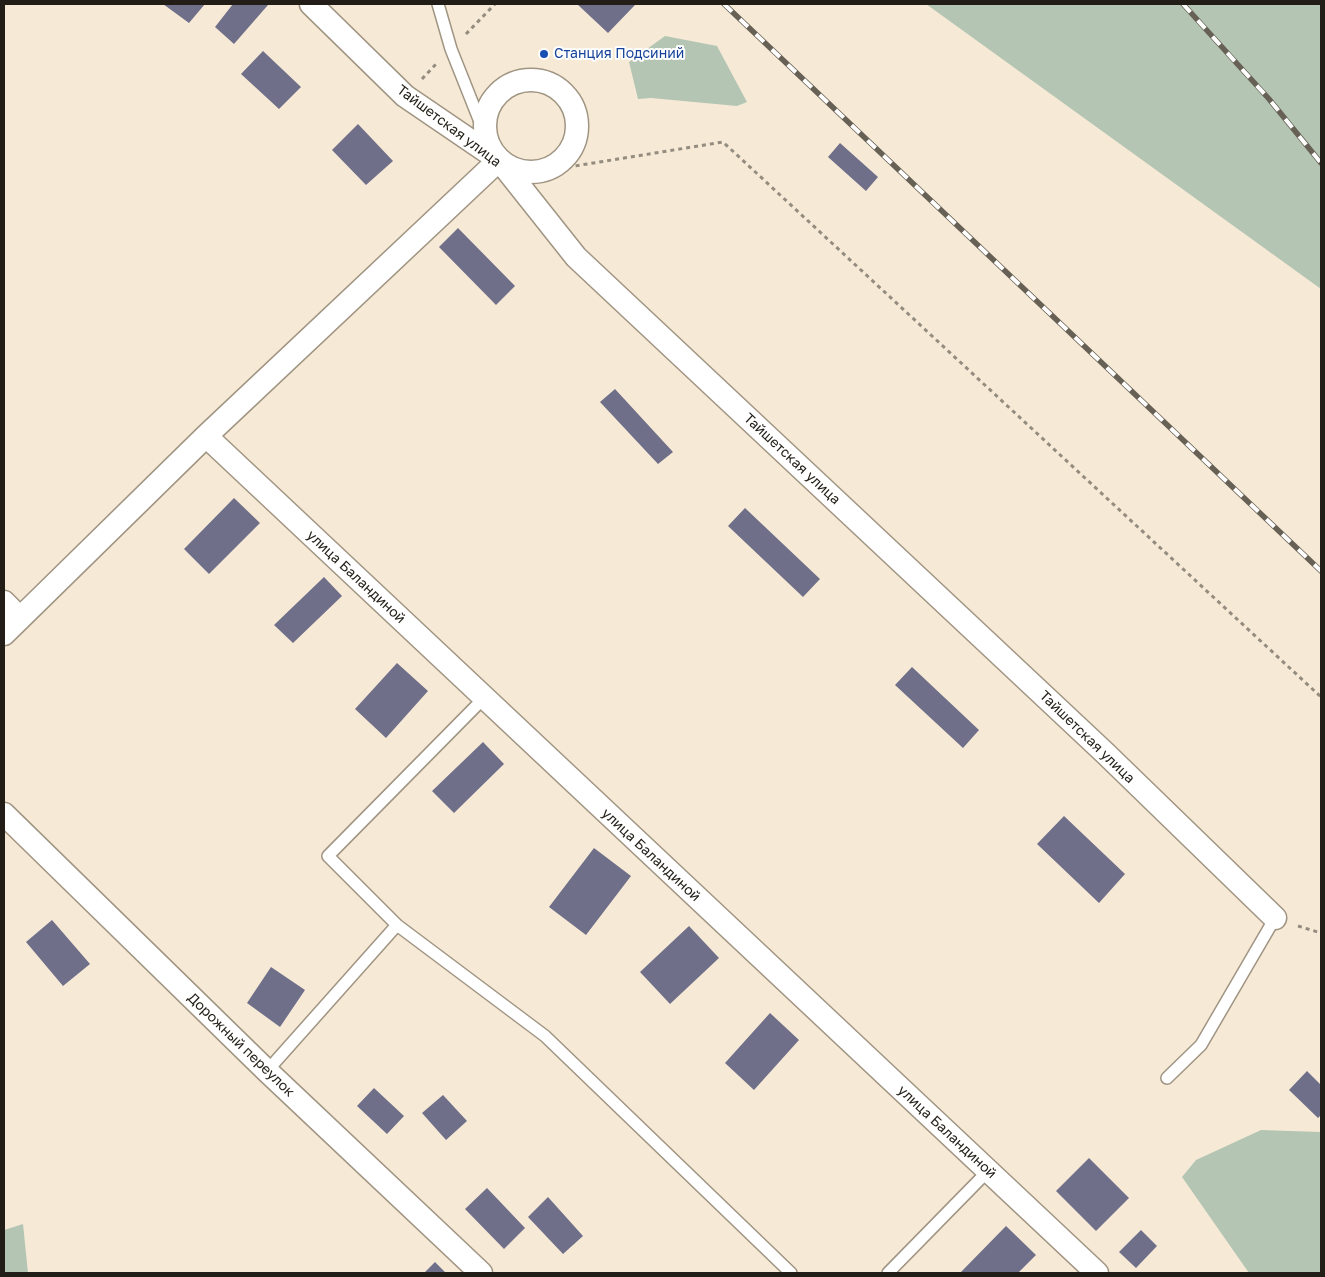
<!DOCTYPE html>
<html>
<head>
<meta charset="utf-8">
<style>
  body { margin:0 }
  #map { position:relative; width:1325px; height:1277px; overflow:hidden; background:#f6ead7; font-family:"Golos Text",sans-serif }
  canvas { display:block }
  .frame { position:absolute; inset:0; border:5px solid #221e17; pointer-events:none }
</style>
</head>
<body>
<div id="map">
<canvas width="1325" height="1277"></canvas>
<div class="frame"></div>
</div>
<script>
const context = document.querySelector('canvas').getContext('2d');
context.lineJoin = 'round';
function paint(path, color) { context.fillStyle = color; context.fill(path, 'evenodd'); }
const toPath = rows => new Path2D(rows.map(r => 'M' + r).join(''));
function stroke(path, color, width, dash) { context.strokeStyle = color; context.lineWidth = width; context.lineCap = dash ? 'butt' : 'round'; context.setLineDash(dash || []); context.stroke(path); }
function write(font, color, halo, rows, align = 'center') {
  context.font = font + ' "Golos Text",sans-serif'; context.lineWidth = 4; context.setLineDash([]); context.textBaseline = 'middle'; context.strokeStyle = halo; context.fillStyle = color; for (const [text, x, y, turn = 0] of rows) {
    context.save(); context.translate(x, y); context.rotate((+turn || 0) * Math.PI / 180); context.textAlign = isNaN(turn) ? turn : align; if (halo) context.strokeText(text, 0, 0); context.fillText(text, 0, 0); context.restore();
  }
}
const green = toPath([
  [926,4,1321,4,1321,289],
  [665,36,717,46,747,102,737,106,651,98,638,99,629,62],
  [1261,1130,1321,1132,1321,1273,1249,1273,1182,1177,1196,1160],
  [23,1224,28,1273,4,1273,4,1230]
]);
const building = toPath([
  [163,4,205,4,189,23],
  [233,4,266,4,268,5,234,44,215,27],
  [577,4,634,4,635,5,608,33],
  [263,51,301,87,279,109,241,74],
  [358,124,393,161,366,185,332,150],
  [840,143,878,177,866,191,828,157],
  [458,228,515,286,496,305,439,247],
  [615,389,673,452,658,464,600,402],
  [234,498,260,523,209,574,184,549],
  [745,508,820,579,803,597,728,526],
  [324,577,342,596,293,643,274,625],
  [397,663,428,691,386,738,355,709],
  [912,667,979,730,963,748,895,685],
  [483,742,504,764,454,813,432,791],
  [1064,816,1125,874,1099,903,1037,844],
  [594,848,631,876,586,935,549,907],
  [52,920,90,964,63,986,26,942],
  [689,926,719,958,670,1004,640,972],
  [271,967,305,990,280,1027,247,1003],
  [770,1013,799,1040,754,1090,725,1063],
  [1307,1071,1321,1085,1321,1115,1318,1118,1289,1090],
  [374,1088,404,1116,387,1134,357,1106],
  [443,1095,467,1121,446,1140,422,1113],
  [1089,1158,1129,1198,1096,1231,1056,1191],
  [487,1188,525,1228,504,1249,465,1209],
  [548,1197,583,1236,563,1254,528,1217],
  [1006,1226,1036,1255,1018,1273,960,1273],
  [1141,1230,1157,1246,1136,1268,1119,1252],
  [435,1262,446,1273,424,1273]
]);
const path = toPath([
  [466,34,495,4],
  [422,79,437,63],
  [544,171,723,142,1321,697],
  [1298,926,1321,933]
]);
const service = toPath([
  [438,4,451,49,490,147],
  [484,698,328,856,397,925,545,1036,791,1273],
  [267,1071,397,925],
  [1167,1078,1201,1045,1275,918],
  [888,1273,988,1171]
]);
const minor = toPath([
  [311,4,405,96,499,160,576,257,1105,753,1275,918],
  '485 126a46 46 0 1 1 92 0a46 46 0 1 1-92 0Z',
  [206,436,1097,1273],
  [4,602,20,618],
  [4,634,206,436,499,160],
  [4,814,267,1071,481,1273]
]);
const rail = toPath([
  [724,4,1321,571],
  [1183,4,1269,99,1321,163]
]);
const markers = [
  [544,54,5,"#1a4fb4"]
];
const transitNames = [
  ["Станция Подсиний",554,54]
];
const streetNames = [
  ["Тайшетская улица",449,126,37],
  ["Тайшетская улица",792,459,43],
  ["улица Баландиной",356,577,43],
  ["Тайшетская улица",1087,737,44],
  ["улица Баландиной",651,855,43],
  ["Дорожный переулок",241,1045,44],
  ["улица Баландиной",947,1132,43]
];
paint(green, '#b4c5b3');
paint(building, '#706f89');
stroke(service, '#a09482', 14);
stroke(minor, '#a09482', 25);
stroke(path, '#948c7e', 3, [4, 4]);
stroke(service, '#fff', 11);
stroke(minor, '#fff', 22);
stroke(rail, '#676055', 5.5);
stroke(rail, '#fff', 4, [11]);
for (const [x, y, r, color] of markers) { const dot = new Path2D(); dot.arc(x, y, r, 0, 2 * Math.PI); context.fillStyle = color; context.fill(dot); stroke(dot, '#fff', 2); }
write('14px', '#164399', '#fff', transitNames, 'left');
write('14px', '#221e17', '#fff', streetNames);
</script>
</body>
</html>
